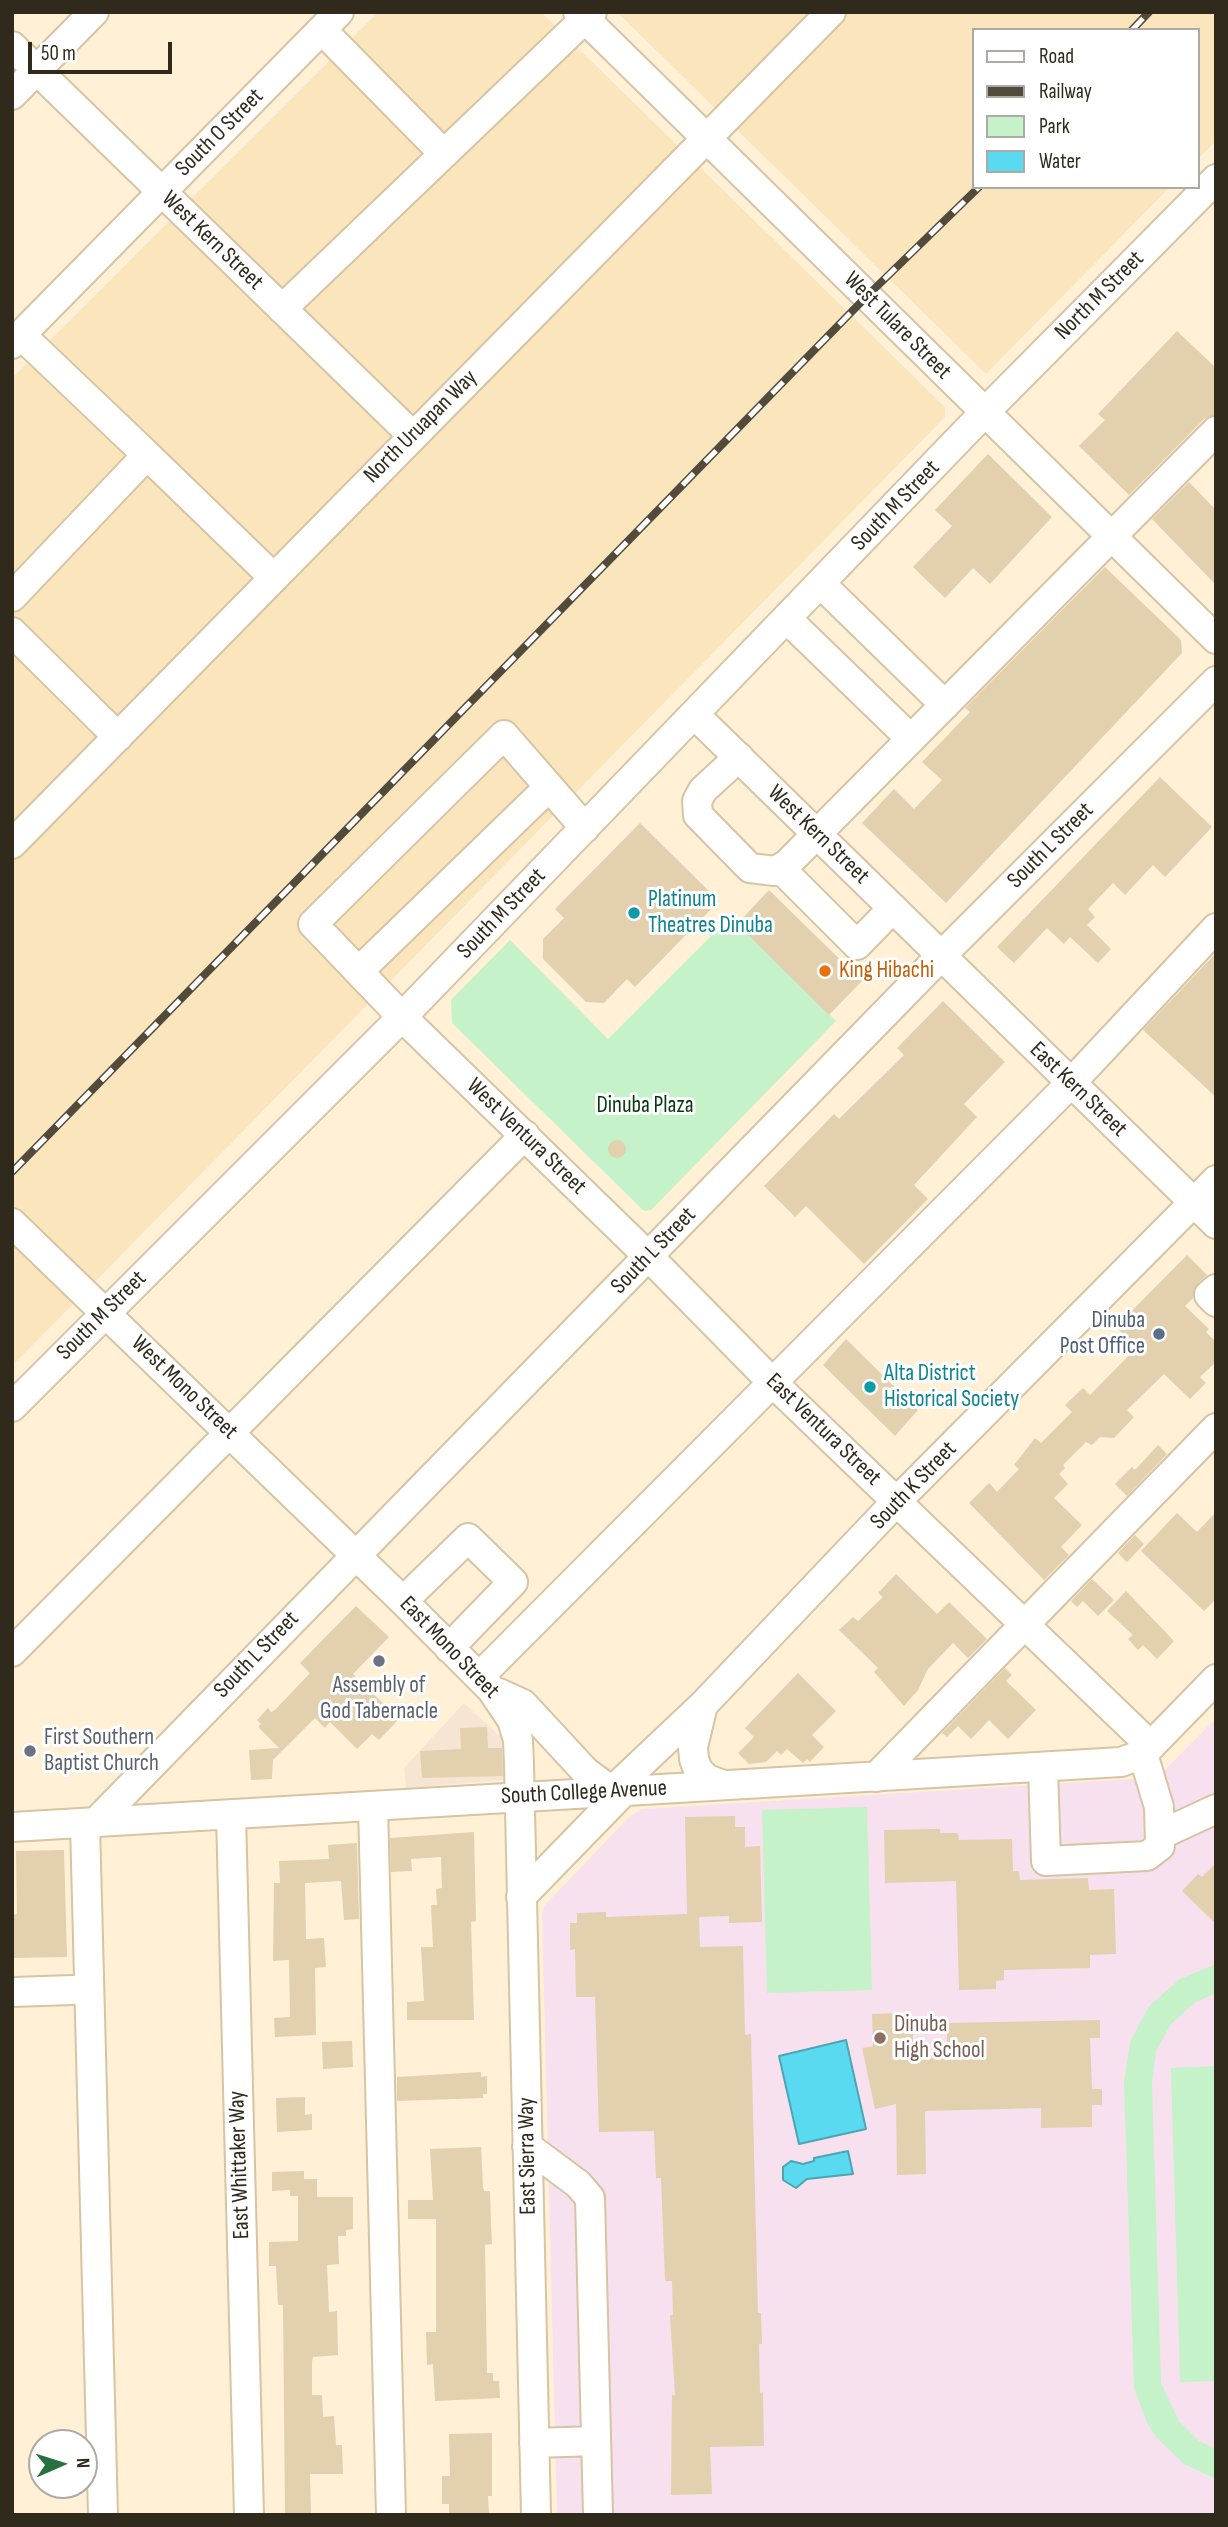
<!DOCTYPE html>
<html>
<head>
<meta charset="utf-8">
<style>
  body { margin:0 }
  #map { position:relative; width:1228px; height:2527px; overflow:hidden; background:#fff0d6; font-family:"Sofia Sans Condensed",sans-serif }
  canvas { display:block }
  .frame { position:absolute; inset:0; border:14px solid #302a1d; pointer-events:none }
  .legend { position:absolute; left:972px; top:28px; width:228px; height:161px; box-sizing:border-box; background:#fff; border:2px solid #acaaa5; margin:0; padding:9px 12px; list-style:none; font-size:21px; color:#302a1d }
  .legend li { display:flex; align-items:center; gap:14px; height:35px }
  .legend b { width:35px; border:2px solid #acaaa5 }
  .north { position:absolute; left:28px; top:2429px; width:70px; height:70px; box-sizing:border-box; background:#fff; border:2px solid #acaaa5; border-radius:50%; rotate:87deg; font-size:19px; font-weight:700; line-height:28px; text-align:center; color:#302a1d }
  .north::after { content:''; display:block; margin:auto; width:24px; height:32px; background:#28703d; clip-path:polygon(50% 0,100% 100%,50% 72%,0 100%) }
  .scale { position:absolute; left:28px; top:42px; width:144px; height:32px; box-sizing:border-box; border:4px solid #302a1d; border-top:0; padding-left:9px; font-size:21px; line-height:24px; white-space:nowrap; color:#302a1d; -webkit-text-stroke:5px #fff; paint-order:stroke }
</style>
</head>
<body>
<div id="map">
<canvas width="1228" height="2527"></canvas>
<div class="frame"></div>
<ul class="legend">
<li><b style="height:9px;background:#fff"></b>Road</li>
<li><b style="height:9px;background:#524b3c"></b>Railway</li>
<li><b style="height:19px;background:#c5f2c9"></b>Park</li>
<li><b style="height:19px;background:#59daf1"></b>Water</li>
</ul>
<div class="north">N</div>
<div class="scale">50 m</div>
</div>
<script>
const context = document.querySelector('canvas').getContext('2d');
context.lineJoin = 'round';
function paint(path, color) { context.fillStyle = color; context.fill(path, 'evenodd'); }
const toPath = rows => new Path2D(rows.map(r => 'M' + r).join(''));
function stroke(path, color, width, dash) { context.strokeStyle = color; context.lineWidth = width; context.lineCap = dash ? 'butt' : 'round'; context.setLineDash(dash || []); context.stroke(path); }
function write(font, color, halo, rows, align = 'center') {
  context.font = font + ' "Sofia Sans Condensed",sans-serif'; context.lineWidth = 6; context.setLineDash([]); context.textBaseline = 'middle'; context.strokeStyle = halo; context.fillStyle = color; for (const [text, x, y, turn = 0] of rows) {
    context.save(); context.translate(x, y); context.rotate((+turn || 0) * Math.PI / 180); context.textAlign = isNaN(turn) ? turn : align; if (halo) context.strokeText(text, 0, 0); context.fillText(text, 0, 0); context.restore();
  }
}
const commercial = toPath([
  [464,1703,502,1738,504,1780,406,1788,404,1768]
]);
const built = toPath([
  [378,12,541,12,945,407,945,417,12,1366,12,378],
  [617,12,1216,12,1216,141,1198,159,1198,30,974,30,974,187,1170,187,986,374]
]);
const education = toPath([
  [1216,1718,1216,2515,557,2515,542,1915,544,1906,630,1816,642,1809,1147,1778,1163,1772]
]);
const green = toPath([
  [730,917,836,1021,651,1210,644,1211,452,1023,451,1000,510,940,608,1039],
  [867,1807,872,1990,767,1993,762,1810],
  [1216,1964,1216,1993,1194,2003,1171,2024,1156,2051,1152,2083,1161,2383,1179,2421,1199,2441,1216,2449,1216,2479,1184,2464,1157,2438,1147,2423,1134,2388,1124,2083,1130,2042,1149,2006,1180,1979],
  [1216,2066,1216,2381,1180,2382,1171,2068]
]);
const water = toPath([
  [846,2040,866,2129,799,2144,779,2056,846,2040],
  [848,2151,853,2174,807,2179,796,2188,783,2180,783,2167,791,2161,803,2164,814,2161,814,2158,848,2151]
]);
const building = toPath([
  [1177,331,1216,368,1216,415,1204,419,1129,495,1079,446,1105,420,1098,414],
  [988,454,1052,517,990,584,973,568,945,598,913,567,952,526,935,510],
  [1189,482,1216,510,1216,585,1152,519],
  [1105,567,1181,640,1182,653,946,903,862,823,894,789,914,809,942,780,922,762,970,712,965,708],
  [1160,777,1212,827,1165,877,1153,865,1125,895,1113,883,1088,909,1095,917,1087,925,1111,949,1098,963,1070,937,1064,944,1047,928,1014,963,997,947],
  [640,823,719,901,635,987,627,979,604,1003,586,1002,543,959,543,939,564,918,555,909],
  [769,890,862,981,829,1015,737,924],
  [1216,953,1216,1097,1143,1030],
  [943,1001,1005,1062,964,1104,977,1117,914,1185,928,1199,864,1264,806,1206,795,1217,764,1186,834,1114,839,1119,904,1055,897,1048],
  '608 1149a9 9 0 1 1 18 0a9 9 0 1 1-18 0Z',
  [1187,1255,1207,1275,1198,1283,1193,1298,1185,1306,1209,1329,1206,1332,1216,1342,1216,1362,1200,1377,1206,1383,1190,1399,1164,1374,1127,1410,1134,1417,1114,1438,1100,1437,1092,1445,1086,1442,1063,1465,1065,1468,1059,1474,1068,1484,1054,1498,1082,1525,1061,1547,1069,1555,1044,1580,969,1503,989,1483,997,1492,1019,1469,1014,1465,1035,1438,1041,1443,1072,1412,1065,1405,1083,1388,1090,1395,1137,1347,1116,1327],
  [846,1339,918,1410,895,1436,823,1365],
  [1158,1445,1167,1454,1127,1496,1115,1484,1132,1467,1135,1470],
  [1216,1512,1216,1599,1204,1611,1141,1551,1177,1513,1197,1532],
  [1135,1535,1144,1544,1127,1562,1118,1553],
  [896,1574,937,1614,949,1602,987,1639,968,1658,953,1643,928,1669,918,1690,904,1706,874,1672,878,1668,839,1630,853,1617,858,1621,883,1597,878,1593],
  [1092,1579,1114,1600,1098,1616,1083,1601,1077,1607,1071,1601],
  [1126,1591,1174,1641,1157,1659,1143,1645,1138,1650,1128,1639,1133,1635,1107,1611],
  [356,1606,389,1637,353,1674,399,1719,379,1740,372,1734,357,1749,330,1722,325,1728,315,1718,273,1760,272,1779,251,1780,249,1750,279,1748,258,1727,261,1724,257,1720,268,1708,271,1712,275,1710,310,1673,300,1663],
  [1005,1668,1012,1675,1006,1681,1036,1710,1008,1739,989,1720,971,1739,958,1726,947,1737,942,1733],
  [798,1673,836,1711,812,1735,824,1747,810,1762,807,1759,803,1763,787,1749,781,1755,777,1751,766,1762,749,1764,738,1753,754,1737,745,1728],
  [487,1727,488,1748,502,1748,503,1776,422,1778,420,1751,461,1749,460,1728],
  [735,1816,735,1827,745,1827,745,1847,760,1846,762,1922,729,1923,729,1916,699,1917,700,1947,743,1946,745,2035,751,2034,758,2313,761,2313,762,2344,759,2344,760,2393,763,2392,764,2446,710,2447,712,2494,671,2495,672,2395,675,2395,670,2315,673,2315,672,2281,665,2281,661,2178,656,2178,654,2131,599,2132,595,1997,576,1997,575,1949,570,1950,570,1923,577,1923,577,1913,606,1912,606,1917,687,1914,685,1817],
  [940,1829,940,1833,958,1833,959,1840,1012,1839,1013,1871,1019,1871,1020,1880,1088,1878,1089,1890,1114,1889,1116,1954,1090,1955,1090,1968,1004,1970,1004,1980,996,1981,996,1989,959,1990,956,1881,885,1883,884,1830],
  [474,1832,476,1921,471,1922,474,2020,407,2020,407,2002,424,2001,421,1947,433,1947,431,1905,437,1905,436,1889,442,1888,441,1857,411,1859,412,1871,391,1872,390,1838],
  [357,1843,359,1919,344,1920,341,1881,305,1883,306,1939,324,1938,326,1967,315,1968,316,2035,275,2037,274,2018,290,2017,289,1960,273,1961,274,1883,280,1883,279,1861,329,1859,328,1845],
  [64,1850,67,1957,12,1958,12,1915,17,1914,16,1851],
  [1216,1863,1216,1924,1182,1891,1198,1874,1202,1877],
  [900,2013,900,2018,913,2018,913,2046,947,2045,947,2023,1100,2020,1100,2038,1090,2038,1092,2089,1102,2089,1102,2105,1092,2105,1092,2127,1041,2128,1041,2108,925,2111,926,2174,897,2175,896,2104,875,2109,862,2048,873,2046,872,2014],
  [352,2041,353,2067,323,2069,322,2042],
  [481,2072,481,2077,487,2076,487,2094,483,2094,483,2098,397,2101,397,2077],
  [305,2097,305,2115,312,2114,312,2130,277,2132,276,2098],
  [481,2147,483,2187,484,2191,490,2191,491,2224,492,2244,485,2245,487,2373,493,2373,493,2381,499,2381,500,2398,435,2401,433,2364,427,2365,426,2332,436,2332,436,2219,408,2219,408,2200,433,2200,430,2149],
  [304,2171,304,2179,317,2179,317,2197,353,2197,353,2229,346,2230,346,2236,338,2236,339,2264,327,2265,329,2312,337,2311,338,2355,313,2357,312,2362,312,2395,322,2395,323,2417,334,2416,336,2445,342,2445,343,2474,310,2474,311,2513,285,2514,283,2305,278,2305,276,2266,269,2266,269,2242,298,2241,298,2196,290,2196,290,2190,272,2191,272,2172],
  [492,2433,492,2496,488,2496,489,2515,449,2515,449,2504,442,2504,442,2476,450,2476,449,2434]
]);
const minor = toPath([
  [578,12,1216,639],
  [322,30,444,154],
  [12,46,412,435],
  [12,95,94,12],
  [282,309,592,12],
  [12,344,339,12],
  [147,455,274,578],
  [821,584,945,705],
  [12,597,147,455,21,335],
  [787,619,911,739],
  [12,632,118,737],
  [695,715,1216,1224],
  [739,757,703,790,697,801,698,815,750,868,775,871,787,864,1216,431],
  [585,828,504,735,313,924,402,1017,649,1257,772,1382,1151,1746],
  [12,844,831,12],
  [781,869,857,945,893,908],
  [359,971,549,787],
  [12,1223,403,1601,491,1689,512,1720,518,1740,519,1765,536,2515],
  [1216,1289,1209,1295,1216,1302],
  [12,1407,402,1017,984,413,1216,179],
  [403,1601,468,1538,513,1582,449,1648],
  [12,1652,525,1135],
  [479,1677,1071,1083,1216,928],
  [499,1693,523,1704,586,1772,612,1791],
  [703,1705,693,1747,694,1759,698,1770,707,1779,724,1785],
  [1043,1768,1046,1861,1147,1856,1160,1846,1159,1807,1143,1754],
  [876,1777,1216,1428],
  [612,1791,703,1705,896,1502,1216,1180],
  [373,1806,391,2515],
  [231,1815,249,2515],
  [95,1823,940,957,1216,681],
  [85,1824,103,2515],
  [12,1827,1121,1762,1143,1754,1216,1679],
  [1160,1835,1216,1809],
  [521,1897,625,1790],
  [12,1992,73,1990],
  [527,2146,578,2184,590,2198,598,2515],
  [534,2443,596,2441]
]);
const rail = toPath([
  [1132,30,1149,12],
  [12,1172,867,296,979,187]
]);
const markers = [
  [634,913,7,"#0f9aa8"],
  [825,971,7,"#e8710a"],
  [1159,1334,7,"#5c6f8a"],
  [870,1387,7,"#0f9aa8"],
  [379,1661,7,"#6b7280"],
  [30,1751,7,"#6b7280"],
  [880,2038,7,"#8d6e63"]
];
const streetNames = [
  ["South O Street",220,133,-45],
  ["West Kern Street",212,241,44],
  ["North M Street",1100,296,-45],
  ["West Tulare Street",897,326,45],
  ["North Uruapan Way",421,427,-45],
  ["South M Street",896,506,-46],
  ["West Kern Street",818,835,44],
  ["South L Street",1051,846,-45],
  ["South M Street",502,914,-46],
  ["East Kern Street",1078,1090,44],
  ["West Ventura Street",526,1137,44],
  ["South L Street",654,1251,-46],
  ["South M Street",102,1316,-45],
  ["West Mono Street",184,1388,44],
  ["East Ventura Street",823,1430,44],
  ["South K Street",914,1486,-46],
  ["East Mono Street",449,1648,46],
  ["South L Street",257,1655,-46],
  ["South College Avenue",584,1793,-3],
  ["East Sierra Way",528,2156,-91],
  ["East Whittaker Way",240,2165,-92]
];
const cultureNames = [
  ["Platinum",648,900],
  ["Theatres Dinuba",648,926],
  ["Alta District",884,1374],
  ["Historical Society",884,1400]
];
const foodNames = [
  ["King Hibachi",839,971]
];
const parkNames = [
  ["Dinuba Plaza",645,1106]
];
const serviceNames = [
  ["Dinuba",1145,1321],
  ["Post Office",1145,1347]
];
const worshipNames = [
  ["Assembly of",379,1686],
  ["God Tabernacle",379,1712],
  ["First Southern",44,1738,"left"],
  ["Baptist Church",44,1764,"left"]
];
const educationNames = [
  ["Dinuba",894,2025],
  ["High School",894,2051]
];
paint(commercial, '#f7e5d4');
paint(built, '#fbe5bc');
paint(education, '#f7e1ef');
paint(green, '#c5f2c9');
paint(water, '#59daf1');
stroke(water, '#4da5b1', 2);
paint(building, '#e2d0af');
stroke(minor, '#d6c4a3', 32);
stroke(minor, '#fff', 28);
stroke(rail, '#524b3c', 8);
stroke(rail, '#fff', 5, [16]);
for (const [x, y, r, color] of markers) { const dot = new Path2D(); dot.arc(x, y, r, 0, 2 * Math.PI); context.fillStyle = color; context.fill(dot); stroke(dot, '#fff', 2.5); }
write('23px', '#302a1d', '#fff', streetNames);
write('23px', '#0d838f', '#fff', cultureNames, 'left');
write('23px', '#c56008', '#fff', foodNames, 'left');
write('23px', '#00380f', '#fff', parkNames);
write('23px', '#4e5e75', '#fff', serviceNames, 'right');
write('23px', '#5b616d', '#fff', worshipNames);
write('23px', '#785e54', '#fff', educationNames, 'left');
</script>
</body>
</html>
